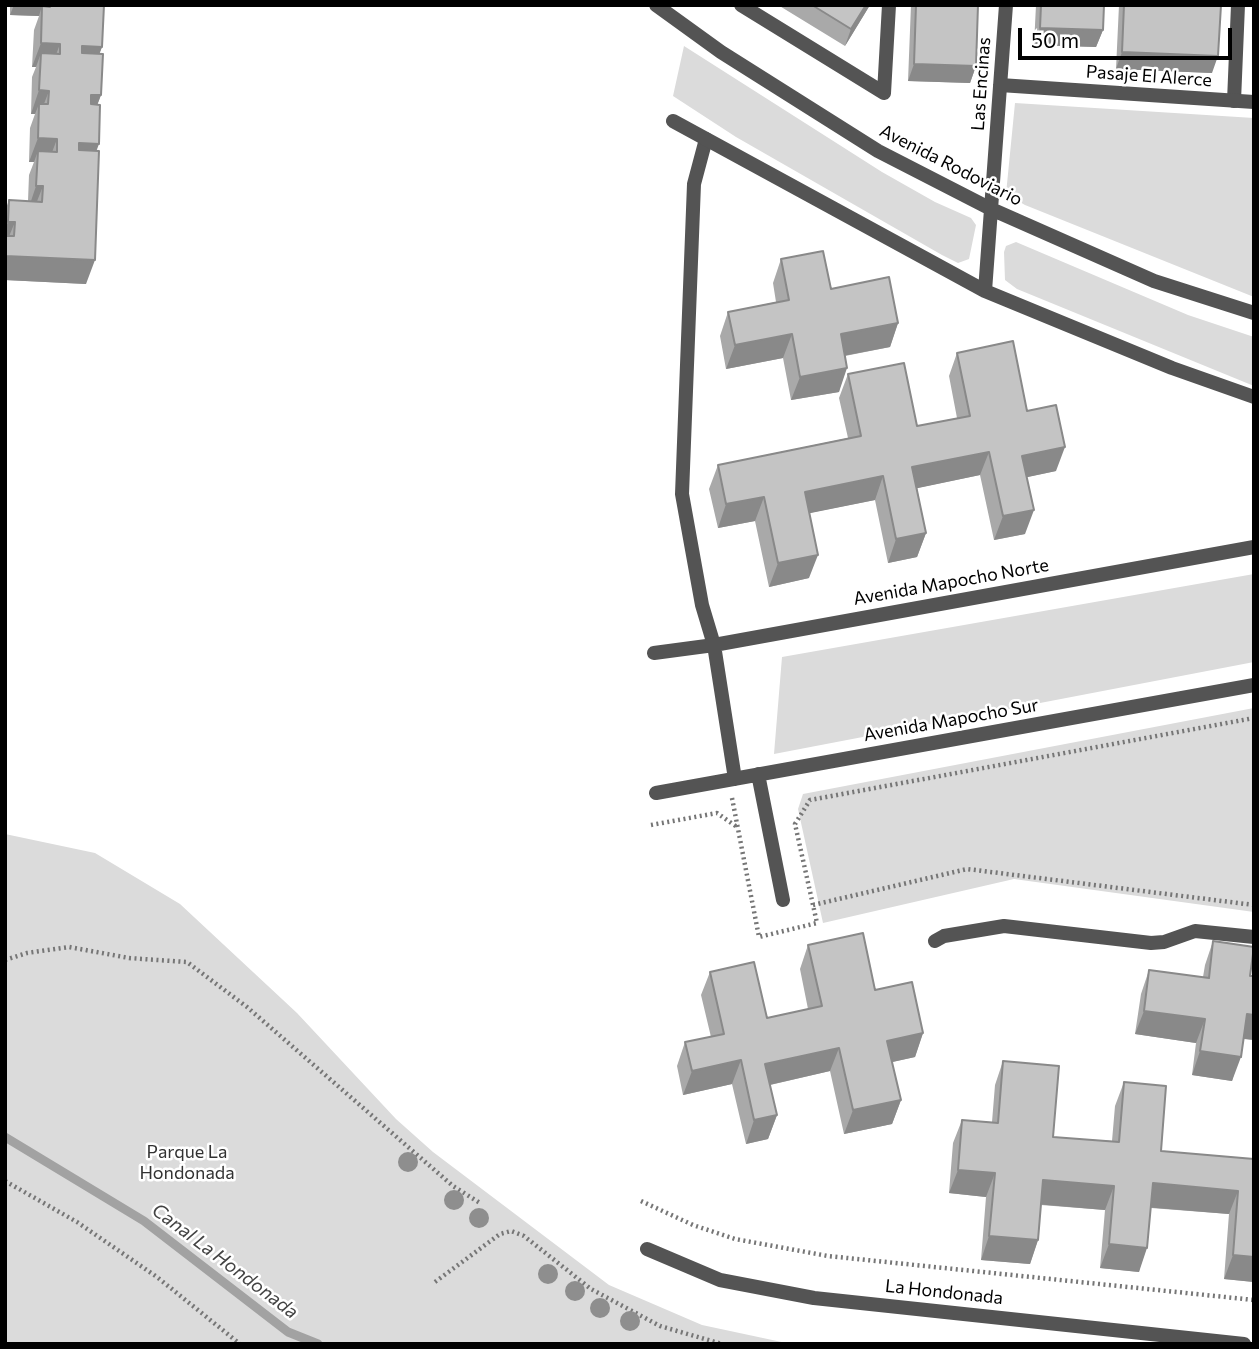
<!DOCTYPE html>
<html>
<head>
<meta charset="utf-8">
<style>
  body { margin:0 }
  #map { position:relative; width:1259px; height:1349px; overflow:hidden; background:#fff; font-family:Commissioner,sans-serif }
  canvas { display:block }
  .frame { position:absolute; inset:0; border:7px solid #000; pointer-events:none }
  .scale { position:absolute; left:1018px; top:28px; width:214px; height:32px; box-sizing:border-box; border:4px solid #000; border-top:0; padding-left:9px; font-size:21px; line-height:24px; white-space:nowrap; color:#000; -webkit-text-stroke:5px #fff; paint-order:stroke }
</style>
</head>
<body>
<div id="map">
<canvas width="1259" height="1349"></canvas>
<div class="frame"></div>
<div class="scale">50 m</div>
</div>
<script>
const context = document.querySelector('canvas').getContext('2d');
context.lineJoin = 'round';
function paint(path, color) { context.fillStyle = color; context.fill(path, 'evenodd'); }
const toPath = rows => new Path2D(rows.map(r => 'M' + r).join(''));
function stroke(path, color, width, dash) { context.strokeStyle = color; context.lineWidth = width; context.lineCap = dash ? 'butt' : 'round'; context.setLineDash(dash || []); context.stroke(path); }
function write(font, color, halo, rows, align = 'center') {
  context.font = font + ' Commissioner,sans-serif'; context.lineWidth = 5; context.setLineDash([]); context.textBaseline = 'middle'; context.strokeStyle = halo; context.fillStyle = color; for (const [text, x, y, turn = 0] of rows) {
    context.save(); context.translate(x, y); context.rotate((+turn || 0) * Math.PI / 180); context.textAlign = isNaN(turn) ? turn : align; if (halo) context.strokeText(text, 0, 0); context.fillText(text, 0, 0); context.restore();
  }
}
const green = toPath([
  [684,46,882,172,935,202,971,218,976,225,969,259,958,263,942,255,736,137,673,96],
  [1015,103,1254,118,1254,297,1025,205,1006,194],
  [1016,242,1188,315,1254,337,1254,386,1017,289,1005,280,1004,252,1006,246],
  [1254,574,1254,662,774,754,782,657],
  [1254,708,1254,912,1014,879,823,923,798,809,803,794],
  [5,834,95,853,180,904,297,1013,396,1119,433,1152,609,1285,702,1325,791,1344,5,1344]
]);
const stream = toPath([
  [5,1137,144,1221,288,1332,318,1344]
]);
const path = toPath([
  [732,798,759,937,817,923,795,824,810,800,1254,718],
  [651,825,717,813,737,827],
  [813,905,967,869,1254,905],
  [5,960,27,953,69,947,129,958,187,962,247,1007,453,1186,480,1203],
  [5,1181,77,1222,157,1277,240,1344],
  [641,1201,693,1225,735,1239,828,1256,1254,1300],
  [435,1282,500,1234,511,1231,524,1236,591,1289,660,1326,722,1344]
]);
const service = toPath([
  [741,5,884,93,889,5],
  [1234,101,1238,5],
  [706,139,694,184,682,494,702,605,714,645],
  [935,941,944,936,1004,926,1151,943,1164,942,1195,931,1254,937]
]);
const minor = toPath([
  [656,5,721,52,878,151,991,209,1154,281,1254,313],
  [1000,85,1254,102],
  [673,121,985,291,1172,368,1254,397],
  [985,291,1006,5],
  [714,645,735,779],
  [654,653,714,645,1254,547],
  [758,774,783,900],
  [656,793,1254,685],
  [647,1249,720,1280,814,1298,1244,1344]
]);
const trees = [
  [408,1162],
  [454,1200],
  [479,1218],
  [548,1274],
  [575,1291],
  [600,1308],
  [630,1321]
];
const wall = toPath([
  [10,5,104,5,102,47,99,54,101,95,97,105,96,151,86,284,5,280,5,211,9,200,28,201,29,175,34,162,29,162,30,128,35,114,31,114,32,77,36,67,32,67,34,30,39,16,10,15],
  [778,5,870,5,845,46],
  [911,5,978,5,976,66,970,83,908,81],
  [1036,5,1104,5,1103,30,1096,47,1034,45],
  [1119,5,1124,5,1212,73,1116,69],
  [781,259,831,289,898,323,890,347,845,356,839,392,791,400,783,358,726,369,720,336,728,312,776,302,773,283],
  [957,353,1027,411,1056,471,1027,477,1025,534,994,540,980,475,917,488,926,533,917,557,888,563,875,500,809,513,809,578,769,587,755,521,718,528,709,489,718,465,848,438,839,398,848,374,917,426,957,418,949,376],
  [1213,941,1250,976,1254,976,1254,1040,1244,1039,1232,1081,1192,1075,1196,1043,1135,1034,1141,994,1149,970,1203,977,1205,965],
  [808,945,875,990,923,1033,915,1057,892,1062,901,1100,892,1124,844,1134,830,1071,770,1085,777,1115,768,1139,746,1144,732,1084,683,1095,677,1066,685,1042,711,1037,701,995,710,972,767,1018,808,1009,800,969],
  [1003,1061,1053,1137,1112,1141,1115,1106,1124,1082,1161,1151,1254,1159,1254,1282,1224,1279,1229,1214,1151,1208,1139,1272,1100,1268,1105,1210,1041,1205,1038,1240,1030,1264,981,1260,986,1197,949,1193,953,1143,962,1120,992,1122,995,1085]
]);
const shadedWall = toPath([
  [14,5,45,5,42,15,42,6,39,16,10,15],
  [866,5,870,5,845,46,851,29],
  [1040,28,1103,30,1096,47,1034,45],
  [41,43,60,44,51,68,41,53,36,67,32,67],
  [82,46,102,47,93,71,73,70],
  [1122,52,1218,56,1212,73,1116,69],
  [914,64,976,66,970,83,908,81],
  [39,90,49,91,40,114,39,104,35,114,31,114],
  [91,95,101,95,92,119,83,119],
  [38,138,57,139,48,163,38,151,34,162,29,162],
  [79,143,99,144,90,168,70,167],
  [36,186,43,186,34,209,28,210],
  [8,222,15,222,5,246,5,229],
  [5,256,95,260,86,284,5,280],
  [898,323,890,347,832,358,841,334],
  [792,334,783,358,726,369,735,345],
  [847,368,839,392,791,400,800,377],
  [1065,447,1056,471,1014,480,1022,456],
  [989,452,980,475,904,491,912,467],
  [883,476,875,500,796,516,805,492],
  [764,497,755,521,718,528,726,504],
  [1034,510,1025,534,994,540,1003,516],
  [926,533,917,557,888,563,896,539],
  [818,555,809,578,769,587,778,563],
  [1144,1011,1205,1019,1196,1043,1135,1034],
  [1247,1014,1254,1015,1254,1040,1238,1038],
  [923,1033,915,1057,879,1065,887,1041],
  [839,1048,830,1071,756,1088,765,1064],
  [1200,1051,1241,1057,1232,1081,1192,1075],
  [741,1060,732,1084,683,1095,692,1071],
  [901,1100,892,1124,844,1134,853,1110],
  [777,1115,768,1139,746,1144,754,1120],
  [958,1170,995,1173,986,1197,949,1193],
  [1043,1180,1114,1186,1105,1210,1035,1204],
  [1153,1183,1238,1191,1229,1214,1144,1207],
  [989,1236,1038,1240,1030,1264,981,1260],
  [1109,1244,1147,1248,1139,1272,1100,1268],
  [1233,1255,1254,1257,1254,1282,1224,1279]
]);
const building = toPath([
  [50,5,104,5,102,47,82,46,82,53,103,54,101,95,91,95,91,104,100,105,99,144,79,143,79,150,99,151,95,260,5,256,6,236,14,236,15,222,8,222,9,200,42,202,43,186,36,186,38,151,57,152,57,139,38,138,39,104,48,104,49,91,39,90,41,53,60,54,60,44,41,43,42,6,50,7,50,5],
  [812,5,866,5,851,29,812,5],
  [916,5,978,5,976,66,914,64,916,5],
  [1041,5,1104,5,1103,30,1040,28,1041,5],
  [1124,5,1221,5,1218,56,1122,52,1124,5],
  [823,251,831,289,889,277,898,323,841,334,847,368,800,377,792,334,735,345,728,312,789,300,781,259,823,251],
  [1013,341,1027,411,1056,405,1065,447,1022,456,1034,510,1003,516,989,452,912,467,926,533,896,539,883,476,805,492,818,555,778,563,764,497,726,504,718,465,861,436,848,374,904,363,917,426,970,416,957,353,1013,341],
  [863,933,875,990,912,982,923,1033,887,1041,901,1100,853,1110,839,1048,765,1064,777,1115,754,1120,741,1060,692,1071,685,1042,724,1034,710,972,754,962,767,1018,822,1006,808,945,863,933],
  [1213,941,1254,947,1250,976,1254,976,1254,1015,1247,1014,1241,1057,1200,1051,1205,1019,1144,1011,1149,970,1209,978,1213,941],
  [1003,1061,1059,1066,1053,1137,1119,1142,1124,1082,1166,1086,1161,1151,1254,1159,1254,1257,1233,1255,1238,1191,1153,1183,1147,1248,1109,1244,1114,1186,1043,1180,1038,1240,989,1236,995,1173,958,1170,962,1120,998,1123,1003,1061]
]);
const streetNames = [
  ["Pasaje El Alerce",1149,76,4],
  ["Las Encinas",981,84,-86],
  ["Avenida Rodoviario",951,165,27],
  ["Avenida Mapocho Norte",951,582,-10],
  ["Avenida Mapocho Sur",951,720,-10],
  ["La Hondonada",944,1292,6]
];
const parkNames = [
  ["Parque La",187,1152],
  ["Hondonada",187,1173]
];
const waterNames = [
  ["Canal La Hondonada",225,1261,37]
];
paint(green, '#dbdbdb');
stroke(stream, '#a2a2a2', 9);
stroke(path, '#767676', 4.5, [2, 3.5]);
stroke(service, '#545454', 14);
stroke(minor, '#545454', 14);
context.fillStyle = '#8e8e8e';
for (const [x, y] of trees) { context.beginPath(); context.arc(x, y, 10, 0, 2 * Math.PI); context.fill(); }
paint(wall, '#a9a9a9');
paint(shadedWall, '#898989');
paint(building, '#c4c4c4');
stroke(building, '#898989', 2);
write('18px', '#000', '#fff', streetNames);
write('18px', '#323232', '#fff', parkNames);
write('italic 19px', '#434343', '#fff', waterNames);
</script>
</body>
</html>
